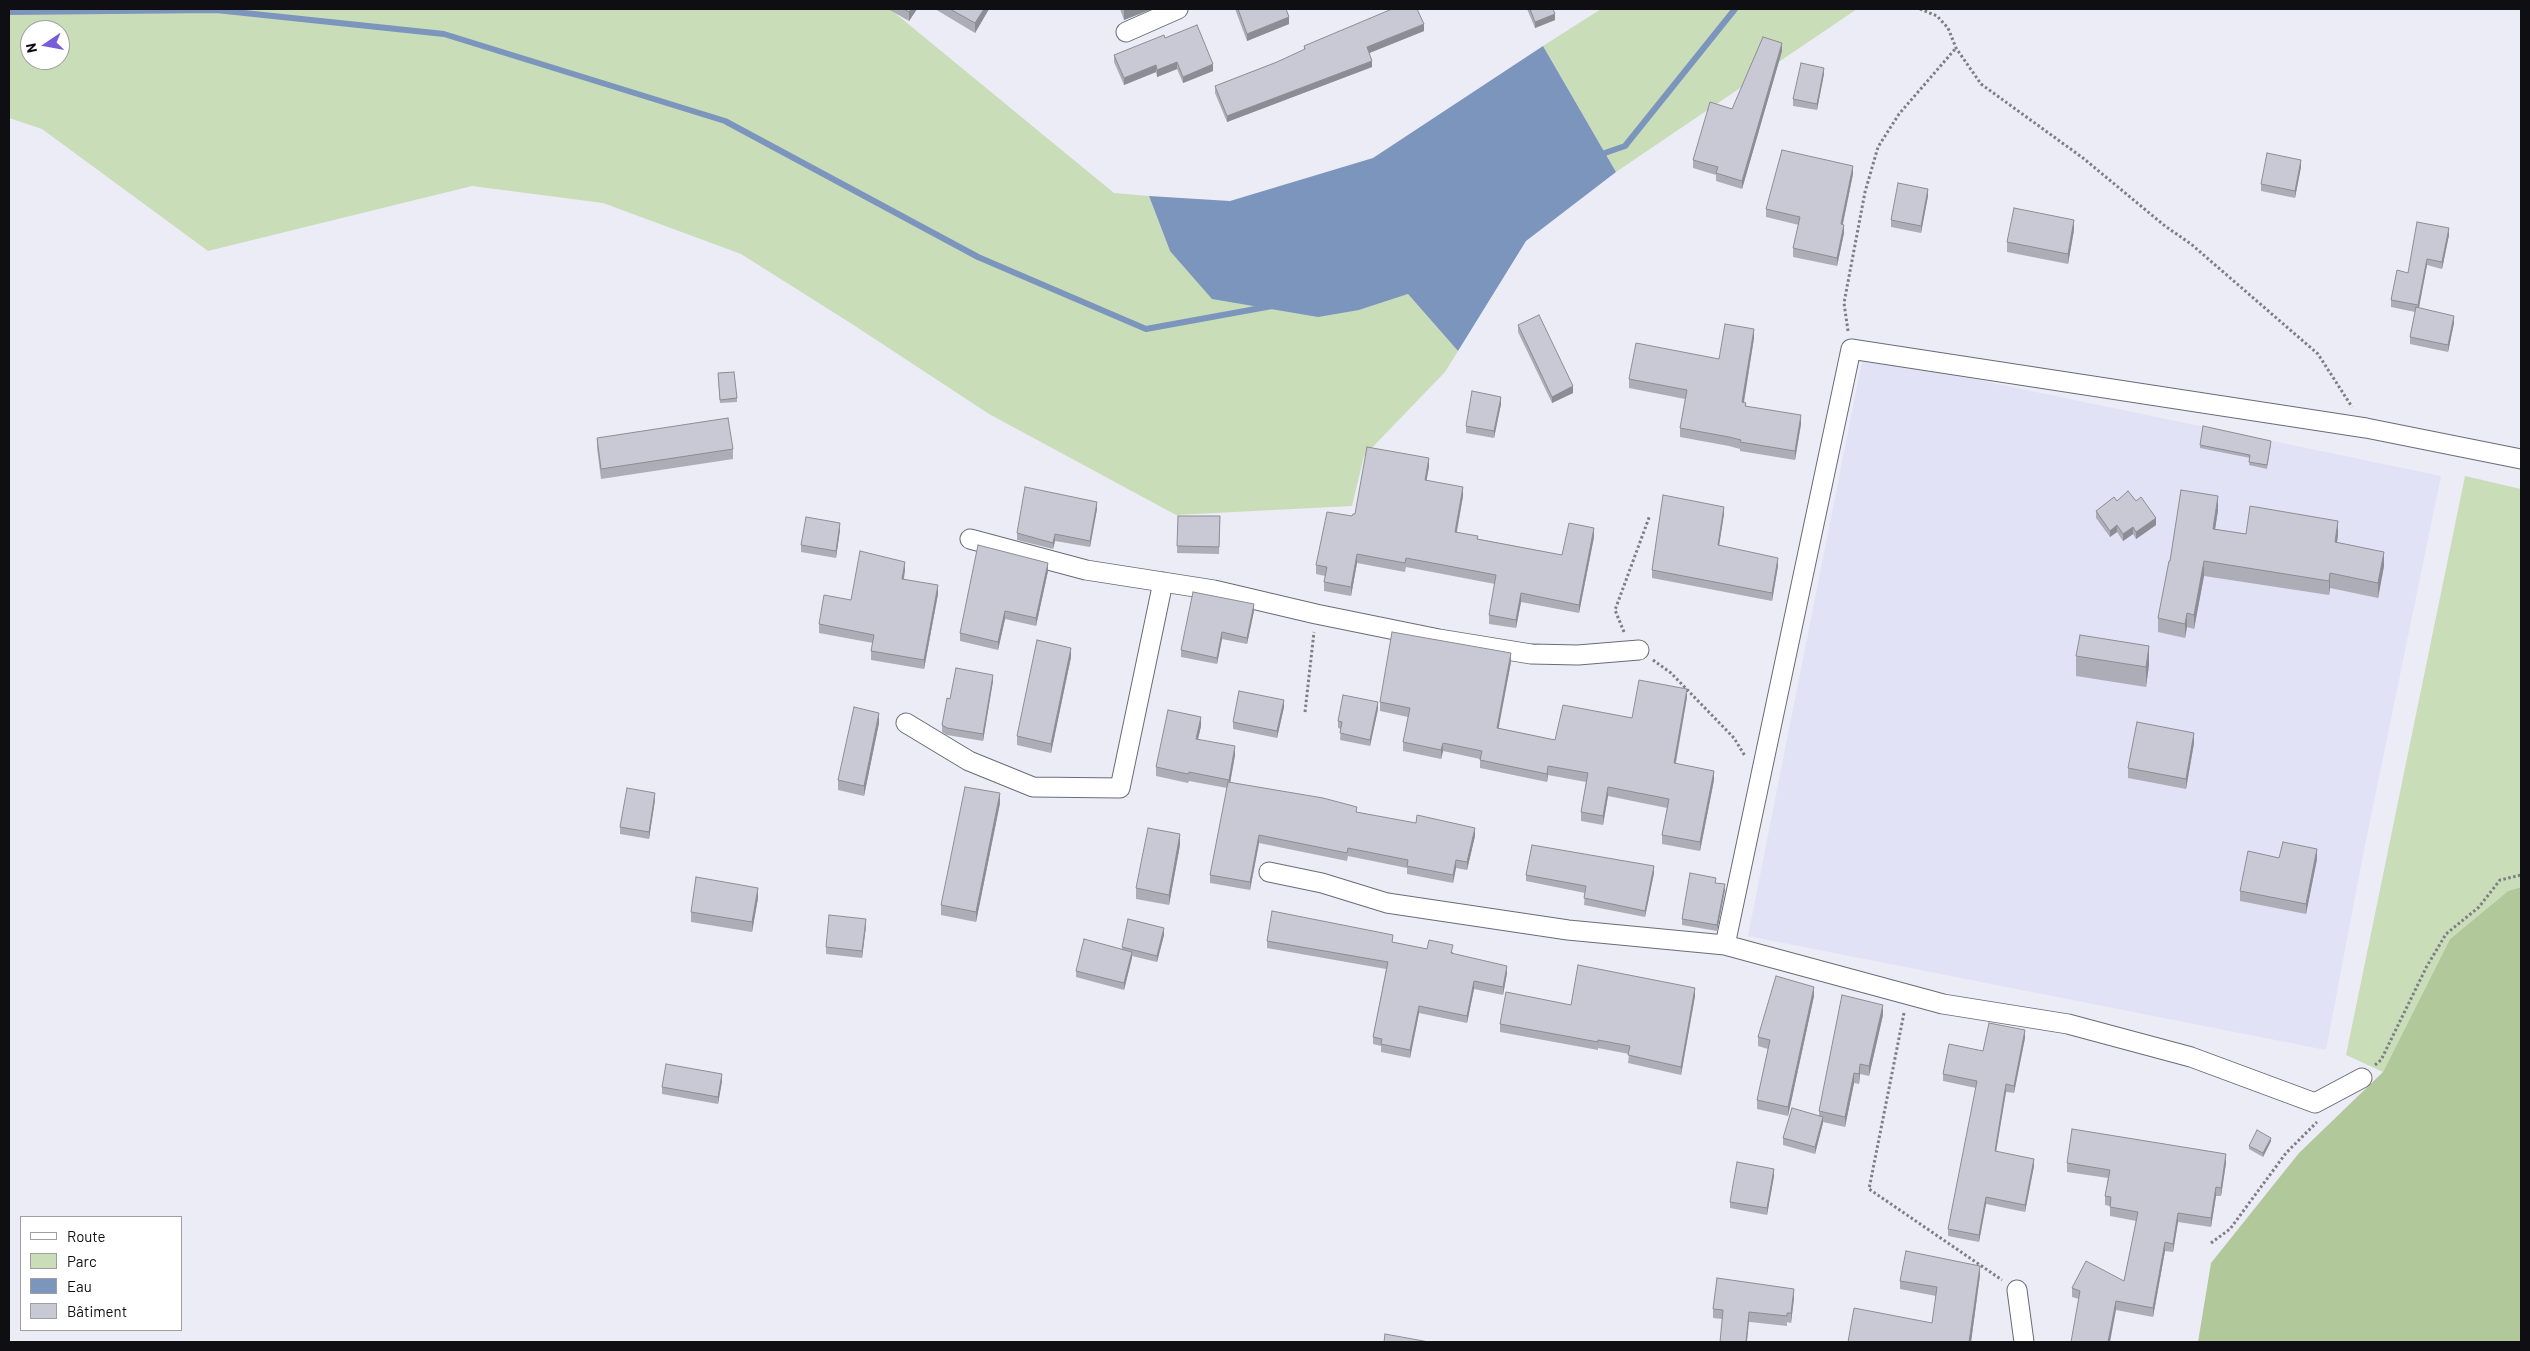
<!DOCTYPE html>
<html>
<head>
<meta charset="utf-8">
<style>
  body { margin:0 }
  #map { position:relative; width:2530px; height:1351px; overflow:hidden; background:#ececf7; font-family:Barlow,sans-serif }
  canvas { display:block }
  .frame { position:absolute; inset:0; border:10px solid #0f0f13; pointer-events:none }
  .legend { position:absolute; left:20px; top:1216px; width:162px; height:115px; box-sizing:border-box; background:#fff; border:1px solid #9f9fa1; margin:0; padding:6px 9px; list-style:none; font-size:15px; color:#0f0f13 }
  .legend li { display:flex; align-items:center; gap:10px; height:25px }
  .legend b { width:25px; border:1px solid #9f9fa1 }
  .north { position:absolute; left:20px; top:20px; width:50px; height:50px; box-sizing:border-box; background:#fff; border:1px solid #9f9fa1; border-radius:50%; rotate:258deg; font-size:14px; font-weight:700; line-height:20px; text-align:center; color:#0f0f13 }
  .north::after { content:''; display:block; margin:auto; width:18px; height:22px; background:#775ed8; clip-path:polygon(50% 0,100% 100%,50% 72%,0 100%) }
</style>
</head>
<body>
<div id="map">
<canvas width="2530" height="1351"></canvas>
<div class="frame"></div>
<ul class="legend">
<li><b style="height:6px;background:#fff"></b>Route</li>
<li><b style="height:14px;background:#caddb9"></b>Parc</li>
<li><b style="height:14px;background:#7c95bd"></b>Eau</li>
<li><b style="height:14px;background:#c8c9d4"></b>Bâtiment</li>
</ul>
<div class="north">N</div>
</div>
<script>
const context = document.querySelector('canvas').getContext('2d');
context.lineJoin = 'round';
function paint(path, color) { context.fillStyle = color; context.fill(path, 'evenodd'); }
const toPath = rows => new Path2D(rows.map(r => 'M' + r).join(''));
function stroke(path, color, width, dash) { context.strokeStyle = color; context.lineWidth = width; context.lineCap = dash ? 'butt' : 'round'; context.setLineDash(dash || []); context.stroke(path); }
const built = toPath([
  [1863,356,2214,429,2235,441,2239,434,2441,476,2363,855,2326,1050,1748,936]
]);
const green = toPath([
  [9,9,890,9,1114,193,1149,196,1170,251,1359,310,1408,294,1458,351,1445,372,1364,456,1352,506,1176,515,989,414,852,324,741,254,603,203,472,186,208,251,42,129,9,118],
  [30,30,60,30,60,60,30,60],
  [1601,9,1857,9,1616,172,1543,46],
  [2465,476,2521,489,2521,887,2508,891,2450,939,2383,1072,2346,1055]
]);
const forest = toPath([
  [2521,887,2521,1342,2198,1342,2211,1263,2299,1153,2383,1072,2450,939,2508,891]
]);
const water = toPath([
  [1543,46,1616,172,1526,241,1458,351,1408,294,1359,310,1318,317,1212,299,1170,251,1149,196,1230,201,1373,158]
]);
const stream = toPath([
  [9,12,216,10,444,34,725,121,978,257,1146,329,1272,306],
  [1599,155,1625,146,1735,9]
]);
const path = toPath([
  [1920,9,1937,16,1948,28,1956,48,1981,84,2083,158,2165,226,2191,244,2318,354,2352,407],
  [1848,331,1844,303,1865,192,1878,147,1899,114,1956,48],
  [1624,632,1615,610,1650,515],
  [1653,660,1671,673,1734,738,1745,756],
  [1305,712,1314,632],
  [1904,1013,1869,1189,2002,1280],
  [2375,1065,2381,1060,2427,966,2446,934,2479,907,2500,880,2521,875],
  [2211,1243,2230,1229,2286,1153,2317,1122]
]);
const minor = toPath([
  [1126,32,1178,9],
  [970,539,1086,570,1214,590,1316,614,1439,639,1531,654,1578,655,1639,650],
  [906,723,969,761,1033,787,1120,788,1163,582],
  [1269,872,1322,883,1387,903,1568,930,1725,945,1943,1004,2068,1024,2191,1057,2315,1103,2362,1078],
  [1725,945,1851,349,2366,428,2521,459],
  [2017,1290,2024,1342]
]);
const wall = toPath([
  [888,9,917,9,909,21],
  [935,9,989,9,975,33],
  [1120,9,1152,9,1124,20],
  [1235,9,1286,9,1289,24,1247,41],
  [1527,9,1553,9,1555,20,1535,28],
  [1424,31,1369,53,1372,67,1227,122,1215,93,1215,86,1277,62,1304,50,1304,46],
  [1165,38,1213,71,1183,83,1177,69,1157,77,1156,72,1124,85,1114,62,1114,55],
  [1782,51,1742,189,1716,181,1716,175,1693,168,1693,160,1732,109],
  [1824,74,1817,110,1793,106,1793,99],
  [2301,167,2295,198,2261,191,2261,184],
  [1853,174,1843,224,1844,233,1837,266,1793,257,1793,248,1799,225,1766,217,1766,209],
  [1928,196,1921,233,1891,227,1891,220],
  [2074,230,2068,264,2007,252,2007,242],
  [2449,235,2442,269,2427,265,2419,308,2454,323,2448,352,2410,344,2410,337,2415,312,2391,307,2391,300,2408,273],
  [1518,325,1573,393,1552,403,1518,332],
  [1754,338,1744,403,1746,406,1801,424,1795,460,1740,451,1740,449,1729,446,1680,437,1680,428,1685,399,1629,388,1629,379,1719,359],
  [718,377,737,398,737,402,720,403],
  [1501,404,1494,438,1466,433,1466,426],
  [597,438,733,449,733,459,601,479,597,448],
  [2271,444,2267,469,2249,465,2250,458,2200,448,2200,445],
  [1429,467,1426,480,1463,496,1457,532,1478,539,1562,555,1594,537,1579,613,1521,602,1516,628,1489,624,1489,615,1495,584,1406,567,1405,572,1357,563,1351,596,1324,591,1324,582,1325,576,1316,574,1316,565,1355,514],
  [2117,501,2136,501,2156,525,2136,539,2133,534,2123,541,2117,532,2110,537,2096,518,2096,511],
  [1097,509,1090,547,1055,541,1053,549,1017,540,1017,533],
  [2218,510,2215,529,2246,534,2338,535,2337,542,2384,566,2378,598,2330,588,2329,595,2204,576,2194,629,2187,627,2185,638,2158,632,2158,618,2170,561],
  [1724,514,1719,545,1778,566,1772,601,1652,578,1652,570],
  [1178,516,1220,516,1219,554,1177,553],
  [840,530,836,558,801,552,801,545],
  [905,570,904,579,938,594,924,669,871,660,871,651,873,643,819,633,819,624],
  [1048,571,1036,626,1005,619,998,650,960,641,960,633],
  [1254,611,1247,644,1222,639,1217,664,1181,657,1181,650],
  [2076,656,2149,665,2146,687,2076,676],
  [1071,657,1051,753,1017,745,1017,736],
  [1511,662,1498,728,1555,740,1632,718,1687,697,1676,763,1714,780,1700,851,1662,844,1662,835,1667,808,1608,796,1603,825,1581,821,1581,812,1586,782,1548,775,1547,782,1480,768,1480,759,1443,751,1441,759,1403,751,1403,742,1408,717,1380,711,1380,702],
  [993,681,983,741,947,735,942,732,942,725,950,699],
  [1284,707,1277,738,1233,729,1233,722],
  [1378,709,1370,746,1340,740,1341,729,1338,728,1338,721],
  [879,723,864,796,838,790,838,780],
  [1201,726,1198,739,1235,755,1230,783,1357,812,1475,836,1467,870,1456,868,1453,883,1407,874,1407,868,1348,856,1347,861,1259,843,1250,890,1210,883,1210,875,1227,788,1189,781,1188,783,1156,776,1156,767],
  [2194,743,2186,789,2128,778,2128,768],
  [655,800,649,839,620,834,620,827],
  [1000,803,976,922,941,915,941,905],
  [1180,845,1169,905,1136,899,1136,888],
  [2279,858,2317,859,2306,914,2240,901,2240,891],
  [1654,873,1645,917,1584,905,1585,893,1526,881,1526,875],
  [1716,883,1725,890,1717,931,1682,925,1682,919],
  [758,898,752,932,691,922,691,912],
  [866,926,862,958,826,954,826,947],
  [1164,935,1157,962,1132,956,1124,990,1076,977,1076,971,1122,949,1122,947],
  [1267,941,1393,942,1427,949,1453,952,1453,954,1507,973,1503,995,1474,989,1467,1023,1419,1013,1410,1058,1381,1052,1381,1046,1373,1044,1373,1037,1386,969,1267,948],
  [1695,996,1681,1075,1628,1063,1629,1054,1598,1048,1598,1050,1500,1032,1500,1024,1571,1005],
  [1814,996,1788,1116,1757,1109,1757,1100,1768,1049,1758,1046,1758,1037],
  [1883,1015,1869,1076,1860,1074,1859,1084,1854,1083,1845,1127,1823,1122,1815,1154,1783,1145,1783,1138,1819,1115,1819,1111],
  [2025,1038,2014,1093,2006,1092,1996,1151,2034,1166,2025,1212,1986,1204,1979,1242,1948,1236,1948,1229,1976,1088,1943,1081,1943,1074,1983,1051],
  [722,1081,718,1104,662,1094,662,1087],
  [2271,1141,2263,1157,2249,1149,2249,1146],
  [2067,1163,2226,1163,2221,1196,2216,1196,2211,1227,2178,1222,2173,1252,2165,1251,2153,1317,2116,1310,2072,1297,2072,1288,2124,1281,2136,1221,2110,1216,2110,1206,2105,1205,2105,1196,2108,1178,2067,1172],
  [1774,1176,1767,1215,1730,1208,1730,1202],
  [1980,1275,1971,1342,1932,1323,1936,1296,1900,1289,1900,1281],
  [1794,1298,1791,1323,1787,1322,1787,1326,1713,1318,1713,1309]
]);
const shadedWall = toPath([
  [911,9,917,9,909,21,909,12],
  [984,9,989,9,975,33,975,23],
  [1128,9,1152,9,1124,20,1124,10],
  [1555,14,1555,20,1535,28,1535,22],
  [1289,17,1289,24,1247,41,1247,34],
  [1424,24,1424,31,1367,54,1367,47],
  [1782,43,1782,51,1742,189,1742,181],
  [1372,61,1372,67,1227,122,1227,116],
  [1177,62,1177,69,1157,77,1157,70],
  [1213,64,1213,71,1183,83,1183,77],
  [1156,65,1156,72,1124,85,1124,78],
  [1824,68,1824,74,1817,110,1817,104],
  [2301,160,2301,167,2295,198,2295,191],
  [1853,166,1853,174,1841,232,1841,224],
  [1928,189,1928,196,1921,233,1921,226],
  [2074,220,2074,230,2068,264,2068,254],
  [1844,225,1844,233,1837,266,1837,258],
  [2449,228,2449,235,2442,269,2442,262],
  [2427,259,2427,265,2418,312,2418,305],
  [2454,316,2454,323,2448,352,2448,345],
  [1754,329,1754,338,1742,412,1742,402],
  [1573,386,1573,393,1552,403,1552,397],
  [1501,397,1501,404,1494,438,1494,431],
  [1801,415,1801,424,1795,460,1795,451],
  [1429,458,1429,467,1425,489,1425,480],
  [1463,487,1463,496,1455,540,1455,532],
  [2218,496,2218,510,2213,543,2213,529],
  [1097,502,1097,509,1090,547,1090,541],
  [1724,507,1724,514,1718,553,1718,545],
  [2156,518,2156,525,2136,539,2136,532],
  [2338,521,2338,535,2335,556,2335,542],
  [840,523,840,530,836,558,836,551],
  [2117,525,2117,532,2110,537,2110,531],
  [2133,527,2133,534,2123,541,2123,534],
  [1594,528,1594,537,1579,613,1579,605],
  [1055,534,1055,541,1053,549,1053,543],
  [2384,552,2384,566,2378,598,2378,583],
  [1357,554,1357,563,1351,596,1351,587],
  [1778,558,1778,566,1772,601,1772,593],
  [2204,561,2204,576,2194,629,2194,615],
  [905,562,905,570,902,587,902,579],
  [1048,563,1048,571,1036,626,1036,618],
  [2330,573,2330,588,2329,595,2329,581],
  [938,585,938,594,924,669,924,660],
  [1521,593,1521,602,1516,628,1516,620],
  [1254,604,1254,611,1247,644,1247,638],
  [1005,611,1005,619,998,650,998,642],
  [2187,613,2187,627,2185,638,2185,624],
  [1222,632,1222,639,1217,664,1217,658],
  [2149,646,2149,665,2146,687,2146,667],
  [1071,648,1071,657,1051,753,1051,744],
  [1511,653,1511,662,1497,737,1497,728],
  [993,675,993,681,983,741,983,734],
  [1687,689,1687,697,1674,771,1674,763],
  [1284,700,1284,707,1277,738,1277,731],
  [1378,702,1378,709,1370,746,1370,740],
  [879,713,879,723,864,796,864,786],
  [1201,717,1201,726,1196,748,1196,739],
  [2194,733,2194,743,2186,789,2186,779],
  [1443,743,1443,751,1441,759,1441,750],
  [1235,746,1235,755,1229,789,1229,780],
  [1548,766,1548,775,1547,782,1547,774],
  [1714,771,1714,780,1700,851,1700,842],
  [1608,787,1608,796,1603,825,1603,816],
  [655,793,655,800,649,839,649,832],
  [1000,793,1000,803,976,922,976,912],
  [1475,828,1475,836,1467,870,1467,862],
  [1180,834,1180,845,1169,905,1169,895],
  [1259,835,1259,843,1250,890,1250,882],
  [2317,849,2317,859,2306,914,2306,904],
  [1456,860,1456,868,1453,883,1453,875],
  [1654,866,1654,873,1645,917,1645,911],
  [1725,884,1725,890,1717,931,1717,925],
  [758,888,758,898,752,932,752,922],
  [866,919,866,926,862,958,862,951],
  [1164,928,1164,935,1157,962,1157,956],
  [1132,952,1132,958,1124,990,1124,983],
  [1507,966,1507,973,1503,995,1503,987],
  [1474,981,1474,989,1467,1023,1467,1016],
  [1814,987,1814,996,1788,1116,1788,1107],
  [1695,988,1695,996,1681,1075,1681,1067],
  [1883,1005,1883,1015,1869,1076,1869,1066],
  [1419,1006,1419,1013,1410,1058,1410,1050],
  [2025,1030,2025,1038,2014,1093,2014,1086],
  [1860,1064,1860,1074,1859,1084,1859,1074],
  [1854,1073,1854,1083,1845,1127,1845,1117],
  [722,1074,722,1081,718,1104,718,1097],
  [2006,1084,2006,1092,1995,1158,1995,1151],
  [1823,1117,1823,1123,1815,1154,1815,1147],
  [2271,1138,2271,1141,2263,1157,2263,1153],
  [2226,1154,2226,1163,2221,1196,2221,1188],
  [2034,1159,2034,1166,2025,1212,2025,1205],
  [1774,1169,1774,1176,1767,1215,1767,1208],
  [2216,1187,2216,1196,2211,1227,2211,1218],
  [1986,1197,1986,1204,1979,1242,1979,1235],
  [2178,1213,2178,1222,2173,1252,2173,1244],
  [2165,1242,2165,1251,2153,1317,2153,1308],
  [1980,1266,1980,1275,1971,1342,1969,1342],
  [1794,1289,1794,1298,1791,1323,1791,1313],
  [2116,1301,2116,1310,2110,1342,2108,1342],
  [1749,1312,1749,1321,1747,1342,1746,1342]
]);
const building = toPath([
  [904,9,911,9,909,12,904,9],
  [950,9,984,9,975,23,950,9],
  [1238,9,1286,9,1289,17,1247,34,1238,9],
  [1392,9,1417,9,1424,24,1367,47,1372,61,1227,116,1215,86,1277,62,1305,49,1304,46,1392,9],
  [1530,9,1553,9,1555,14,1535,22,1530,9],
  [1197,25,1213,64,1183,77,1177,62,1157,70,1156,65,1124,78,1114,55,1164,35,1165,38,1197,25],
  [1763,37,1782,43,1742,181,1716,173,1718,167,1693,160,1710,102,1732,109,1763,37],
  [1801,63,1824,68,1817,104,1793,99,1801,63],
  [1782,150,1853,166,1841,224,1844,225,1837,258,1793,248,1800,217,1766,209,1782,150],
  [2267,153,2301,160,2295,191,2261,184,2267,153],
  [1898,183,1928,189,1921,226,1891,220,1898,183],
  [2014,208,2074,220,2068,254,2007,242,2014,208],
  [2417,222,2449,228,2442,262,2427,259,2418,305,2391,300,2397,270,2408,273,2417,222],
  [2416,307,2454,316,2448,345,2410,337,2416,307],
  [1539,315,1573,386,1552,397,1518,325,1539,315],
  [1725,324,1754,329,1742,402,1746,403,1745,406,1801,415,1795,451,1740,442,1741,440,1729,437,1680,428,1687,390,1629,379,1636,343,1719,359,1725,324],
  [734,372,737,398,720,400,718,373,734,372],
  [1472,391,1501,397,1494,431,1466,426,1472,391],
  [728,418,733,449,601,469,597,438,728,418],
  [2203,426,2271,441,2267,465,2249,462,2250,455,2200,445,2203,426],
  [1367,447,1429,458,1425,480,1463,487,1455,532,1478,536,1477,539,1562,555,1569,523,1594,528,1579,605,1521,593,1516,620,1489,615,1496,575,1406,558,1405,563,1357,554,1351,587,1324,582,1327,567,1316,565,1327,512,1352,516,1353,514,1355,514,1367,447],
  [1025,487,1097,502,1090,541,1055,534,1053,543,1017,533,1025,487],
  [2181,490,2218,496,2213,529,2246,534,2250,506,2338,521,2335,542,2384,552,2378,583,2330,573,2329,581,2204,561,2194,615,2187,613,2185,624,2158,618,2169,561,2170,561,2181,490],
  [2128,491,2136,501,2141,497,2156,518,2136,532,2133,527,2123,534,2117,525,2110,531,2096,511,2114,497,2117,501,2128,491],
  [1663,495,1724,507,1718,545,1778,558,1772,593,1652,570,1663,495],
  [1178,516,1220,516,1219,547,1177,546,1178,516],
  [806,517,840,523,836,551,801,545,806,517],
  [978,545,1048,563,1036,618,1005,611,998,642,960,633,978,545],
  [860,551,905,562,902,579,938,585,924,660,871,651,874,635,819,624,824,595,851,600,860,551],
  [1193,592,1254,604,1247,638,1222,632,1217,658,1181,650,1193,592],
  [1392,632,1511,653,1497,728,1555,740,1563,705,1632,718,1639,680,1687,689,1674,763,1714,771,1700,842,1662,835,1669,799,1608,787,1603,816,1581,812,1588,773,1548,766,1547,774,1480,760,1482,751,1443,743,1441,750,1403,742,1410,708,1380,702,1392,632],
  [2080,635,2149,646,2146,667,2076,656,2080,635],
  [1037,640,1071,648,1051,744,1017,736,1037,640],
  [956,668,993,675,983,734,947,728,942,725,947,698,950,699,956,668],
  [1239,691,1284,700,1277,731,1233,722,1239,691],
  [1343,695,1378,702,1370,740,1340,733,1342,722,1338,721,1343,695],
  [854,707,879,713,864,786,838,780,854,707],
  [1168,710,1201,717,1196,739,1235,746,1229,780,1189,772,1188,774,1156,767,1168,710],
  [2137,722,2194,733,2186,779,2128,768,2137,722],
  [1228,782,1323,798,1357,807,1356,812,1416,823,1417,815,1475,828,1467,862,1456,860,1453,875,1407,866,1408,860,1348,848,1347,853,1259,835,1250,882,1210,875,1228,782],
  [965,787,1000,793,976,912,941,905,965,787],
  [627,788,655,793,649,832,620,827,627,788],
  [1148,828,1180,834,1169,895,1136,888,1148,828],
  [2283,842,2317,849,2306,904,2240,891,2248,851,2279,858,2283,842],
  [1532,845,1654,866,1645,911,1584,898,1586,886,1526,875,1532,845],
  [1690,873,1716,878,1715,883,1725,884,1717,925,1682,919,1690,873],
  [696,877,758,888,752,922,691,912,696,877],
  [1272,911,1393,935,1392,942,1427,949,1429,940,1453,945,1451,953,1507,966,1503,987,1474,981,1467,1016,1419,1006,1410,1050,1381,1044,1382,1039,1373,1037,1388,962,1267,941,1272,911],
  [829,915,866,919,862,951,826,947,829,915],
  [1128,919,1164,928,1157,956,1122,947,1128,919],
  [1084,939,1132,952,1124,983,1076,971,1084,939],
  [1578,965,1695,988,1681,1067,1628,1055,1630,1046,1598,1040,1598,1042,1500,1024,1506,992,1571,1005,1578,965],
  [1776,976,1814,987,1788,1107,1757,1100,1770,1040,1758,1037,1776,976],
  [1842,995,1883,1005,1869,1066,1860,1064,1859,1074,1854,1073,1845,1117,1819,1111,1842,995],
  [1989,1023,2025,1030,2014,1086,2006,1084,1995,1151,2034,1159,2025,1205,1986,1197,1979,1235,1948,1229,1977,1081,1943,1074,1949,1044,1983,1051,1989,1023],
  [666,1064,722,1074,718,1097,662,1087,666,1064],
  [1792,1108,1823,1117,1815,1147,1783,1138,1792,1108],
  [2072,1129,2226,1154,2221,1188,2216,1187,2211,1218,2178,1213,2173,1244,2165,1242,2153,1308,2116,1301,2108,1342,2071,1342,2080,1291,2072,1288,2086,1261,2124,1281,2138,1212,2110,1207,2111,1197,2105,1196,2110,1170,2067,1163,2072,1129],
  [2257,1130,2271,1138,2263,1153,2249,1146,2257,1130],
  [1737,1162,1774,1169,1767,1208,1730,1202,1737,1162],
  [1906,1251,1980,1266,1969,1342,1848,1342,1854,1308,1932,1323,1937,1287,1900,1281,1906,1251],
  [1717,1278,1794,1289,1791,1313,1787,1313,1787,1316,1749,1312,1746,1342,1720,1342,1723,1310,1713,1309,1717,1278],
  [1385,1334,1429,1342,1384,1342,1385,1334]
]);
paint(built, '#e1e2f5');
paint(green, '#caddb9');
paint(forest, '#b1c89a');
paint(water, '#7c95bd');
stroke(stream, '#7c95bd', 6);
stroke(minor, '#6b6b75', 21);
stroke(path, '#7d7d84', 3, [2.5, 2.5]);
stroke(minor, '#fff', 19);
paint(wall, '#acadb6');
paint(shadedWall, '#8c8d94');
paint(building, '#c8c9d4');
stroke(building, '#8c8d94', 1);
</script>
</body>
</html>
